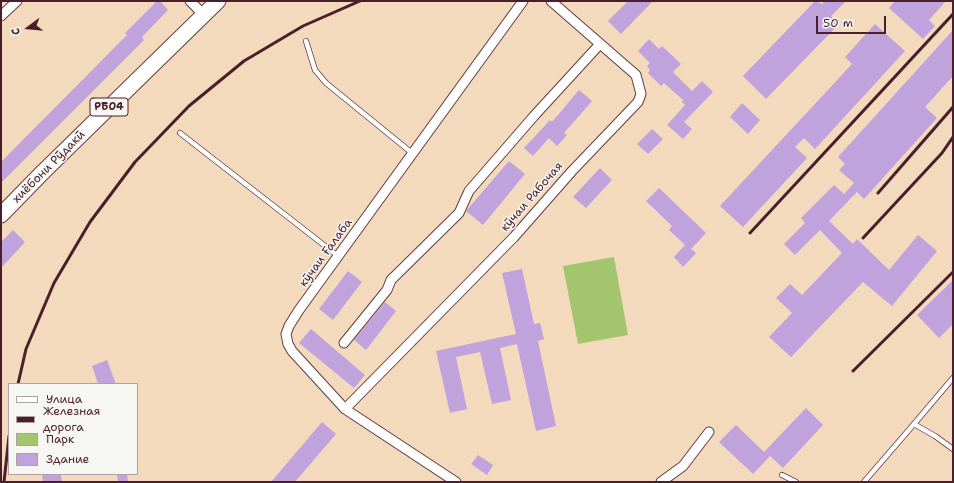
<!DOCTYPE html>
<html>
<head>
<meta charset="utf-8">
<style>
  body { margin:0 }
  #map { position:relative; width:954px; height:483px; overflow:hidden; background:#f4dabc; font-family:"Shantell Sans",sans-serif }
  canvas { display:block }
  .frame { position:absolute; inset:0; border:2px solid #4a1f2b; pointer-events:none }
  .legend { position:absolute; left:8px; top:383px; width:130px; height:92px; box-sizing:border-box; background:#f6f6f2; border:1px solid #b1a0a2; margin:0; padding:5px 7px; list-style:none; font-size:12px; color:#4a1f2b }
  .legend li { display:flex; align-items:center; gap:8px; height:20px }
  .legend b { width:20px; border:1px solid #b1a0a2 }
  .north { position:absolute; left:8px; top:8px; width:40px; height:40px; -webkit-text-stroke:3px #f6f6f2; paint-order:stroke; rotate:254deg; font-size:11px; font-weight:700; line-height:16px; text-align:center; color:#4a1f2b }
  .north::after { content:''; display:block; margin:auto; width:14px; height:18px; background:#4a1f2b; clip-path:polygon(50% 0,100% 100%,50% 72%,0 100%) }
  .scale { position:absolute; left:816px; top:16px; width:70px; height:18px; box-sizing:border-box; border:2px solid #4a1f2b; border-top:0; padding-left:5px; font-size:12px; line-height:14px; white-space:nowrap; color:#4a1f2b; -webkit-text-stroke:3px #f6f6f2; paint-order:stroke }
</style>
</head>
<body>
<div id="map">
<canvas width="954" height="483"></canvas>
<div class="frame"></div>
<ul class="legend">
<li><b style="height:5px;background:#fff"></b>Улица</li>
<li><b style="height:5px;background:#4a1f2b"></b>Железная дорога</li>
<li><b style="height:11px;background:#a2c56e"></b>Парк</li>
<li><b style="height:11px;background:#c0a2dc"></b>Здание</li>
</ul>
<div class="north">С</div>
<div class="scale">50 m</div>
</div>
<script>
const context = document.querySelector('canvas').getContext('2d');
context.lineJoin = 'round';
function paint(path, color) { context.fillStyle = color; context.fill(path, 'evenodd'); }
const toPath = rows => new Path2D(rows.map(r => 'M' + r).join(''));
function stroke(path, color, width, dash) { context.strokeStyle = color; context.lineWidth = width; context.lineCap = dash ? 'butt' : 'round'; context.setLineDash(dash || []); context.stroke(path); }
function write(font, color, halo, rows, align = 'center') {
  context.font = font + ' "Shantell Sans",sans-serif'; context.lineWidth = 3; context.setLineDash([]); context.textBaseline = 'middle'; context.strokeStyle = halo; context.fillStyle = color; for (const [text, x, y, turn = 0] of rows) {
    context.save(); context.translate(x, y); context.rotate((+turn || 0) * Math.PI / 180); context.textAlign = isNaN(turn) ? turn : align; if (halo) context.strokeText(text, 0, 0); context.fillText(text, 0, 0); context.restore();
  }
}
const green = toPath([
  [614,257,628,335,578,344,563,266]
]);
const building = toPath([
  [157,1,160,1,168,10,142,37,144,40,1,183,1,162,127,35,125,33],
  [628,1,653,1,621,34,608,21],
  [815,1,822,4,825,1,846,1,831,16,839,24,766,99,743,76],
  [895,1,946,1,929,20,935,26,923,39,889,8],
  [875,24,905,51,815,149,804,138,795,147,807,158,743,227,720,206,852,64,845,57],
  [953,30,953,76,925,107,937,118,864,199,857,192,829,221,853,244,857,239,889,270,918,235,937,251,892,306,863,282,791,357,769,337,792,313,776,298,790,284,802,295,842,253,820,230,795,255,784,244,805,223,801,218,834,185,844,194,854,183,839,170,845,164,838,157],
  [649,39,659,49,662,46,681,64,673,72,692,91,702,81,713,92,684,122,692,129,683,139,667,125,685,105,682,102,683,100,664,83,661,86,648,73,650,70,647,66,650,63,638,51],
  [579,90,592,101,564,133,567,135,557,146,549,138,533,156,524,148,550,120,552,122],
  [742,103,760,120,748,134,730,117],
  [652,129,663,139,648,154,637,144],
  [509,161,525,174,483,225,466,211],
  [600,168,612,180,586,208,573,197],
  [659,188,706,233,691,249,696,253,683,267,674,257,685,245,669,230,672,226,646,201],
  [13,230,25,242,1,268,1,242],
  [522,269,534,324,540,323,544,339,538,341,556,426,536,431,517,344,500,348,511,400,492,404,480,352,456,357,467,409,450,413,436,351,516,334,502,273],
  [348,271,362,282,333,320,319,309],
  [953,280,953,324,939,338,917,315],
  [385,302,396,311,366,350,354,340],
  [311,329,365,375,354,388,299,343],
  [107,360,116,384,98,384,92,366],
  [806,408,823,425,783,468,770,456,753,474,719,442,736,425,764,452],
  [322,422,336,434,295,482,271,482],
  [478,455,493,465,487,475,471,464],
  [61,474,62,482,43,482,42,475],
  [117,474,127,474,128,482,118,482]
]);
const service = toPath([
  [306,41,315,70,326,83,412,153],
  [180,133,338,256],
  [914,424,953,378],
  [782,475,796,482],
  [864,482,914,424,935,436,953,449]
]);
const minor = toPath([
  [190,1,204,15],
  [1,16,17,1],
  [344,343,387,290,391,280,459,213,469,191,534,116,600,44],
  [345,409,514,237,572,171,638,102,641,94,636,75,551,1],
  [456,482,345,409,292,351,288,344,286,334,289,326,299,310,523,1],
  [661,482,683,466,709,432]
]);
const primary = toPath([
  [1,215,43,172,218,1]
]);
const rail = toPath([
  [878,193,953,107],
  [750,233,953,14],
  [863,238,942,153,953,137],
  [853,371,953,272],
  [18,384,26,349,54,283,90,222,135,162,189,106,244,61,303,26,360,1],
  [4,482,9,436]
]);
const shields = [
  [109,107,38]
];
const shieldNames = [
  ["РБ04",109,107]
];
const streetNames = [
  ["хиёбони Рӯдакӣ",49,167,-45],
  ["кӯчаи Рабочая",532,197,-49],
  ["кӯчаи Ғалаба",326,253,-54]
];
paint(green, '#a2c56e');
paint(building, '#c0a2dc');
stroke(service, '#643b41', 6);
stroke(minor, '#643b41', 11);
stroke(primary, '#643b41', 17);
stroke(service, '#fff', 4.5);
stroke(minor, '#fff', 9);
stroke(primary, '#fff', 15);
stroke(rail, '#4a1f2b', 3);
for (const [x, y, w] of shields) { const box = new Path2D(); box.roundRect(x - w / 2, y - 9, w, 18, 3); context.fillStyle = '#f6f6f2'; context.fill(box); stroke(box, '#4a1f2b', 1); }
write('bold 11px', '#4a1f2b', null, shieldNames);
write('12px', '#4a1f2b', '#f6f6f2', streetNames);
</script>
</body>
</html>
